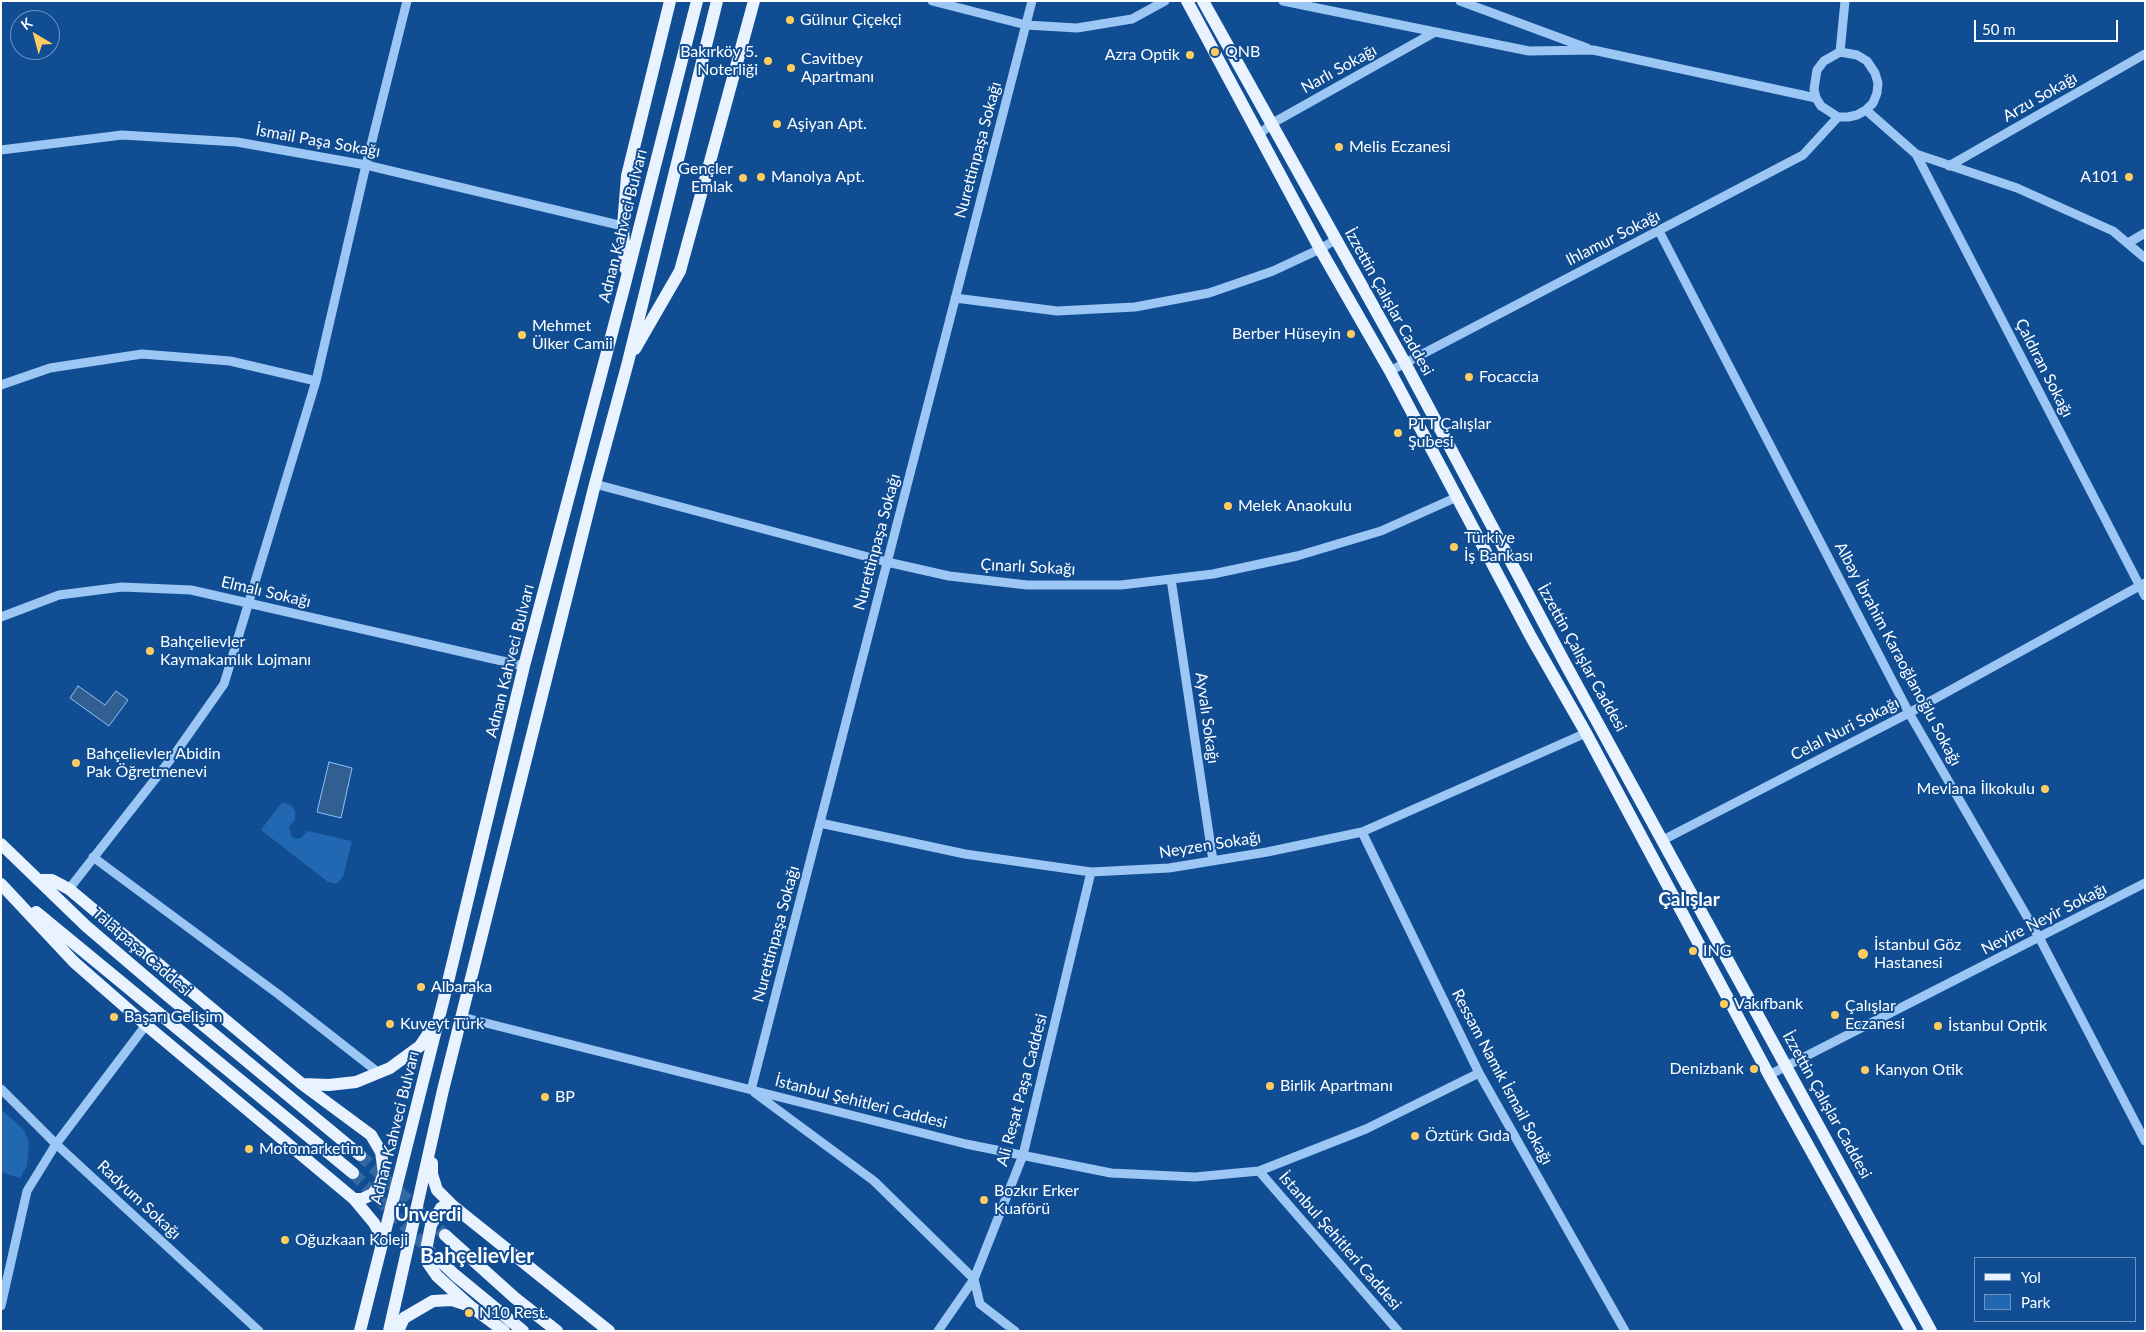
<!DOCTYPE html>
<html>
<head>
<meta charset="utf-8">
<style>
  body { margin:0 }
  #map { position:relative; width:2146px; height:1332px; overflow:hidden; background:#104d93; font-family:Lato,sans-serif }
  canvas { display:block }
  .frame { position:absolute; inset:0; border:2px solid #fff; pointer-events:none }
  .legend { position:absolute; left:1974px; top:1257px; width:162px; height:65px; box-sizing:border-box; background:#104d93; border:1px solid #7094be; margin:0; padding:6px 9px; list-style:none; font-size:15px; color:#fff }
  .legend li { display:flex; align-items:center; gap:10px; height:25px }
  .legend b { width:25px; border:1px solid #7094be }
  .north { position:absolute; left:10px; top:10px; width:50px; height:50px; box-sizing:border-box; background:#104d93; border:1px solid #7094be; border-radius:50%; rotate:323deg; font-size:14px; font-weight:700; line-height:20px; text-align:center; color:#fff }
  .north::after { content:''; display:block; margin:auto; width:18px; height:22px; background:#ffcc5f; clip-path:polygon(50% 0,100% 100%,50% 72%,0 100%) }
  .scale { position:absolute; left:1974px; top:20px; width:144px; height:22px; box-sizing:border-box; border:2px solid #fff; border-top:0; padding-left:6px; font-size:15px; line-height:18px; white-space:nowrap; color:#fff; -webkit-text-stroke:4px #104d93; paint-order:stroke }
</style>
</head>
<body>
<div id="map">
<canvas width="2146" height="1332"></canvas>
<div class="frame"></div>
<ul class="legend">
<li><b style="height:6px;background:#e9f2ff"></b>Yol</li>
<li><b style="height:14px;background:#2167b2"></b>Park</li>
</ul>
<div class="north">K</div>
<div class="scale">50 m</div>
</div>
<script>
const context = document.querySelector('canvas').getContext('2d');
context.lineJoin = 'round';
function paint(path, color) { context.fillStyle = color; context.fill(path, 'evenodd'); }
const toPath = rows => new Path2D(rows.map(r => 'M' + r).join(''));
function stroke(path, color, width, dash) { context.strokeStyle = color; context.lineWidth = width; context.lineCap = dash ? 'butt' : 'round'; context.setLineDash(dash || []); context.stroke(path); }
function write(font, color, halo, rows, align = 'center') {
  context.font = font + ' Lato,sans-serif'; context.lineWidth = 4; context.setLineDash([]); context.textBaseline = 'middle'; context.strokeStyle = halo; context.fillStyle = color; for (const [text, x, y, turn = 0] of rows) {
    context.save(); context.translate(x, y); context.rotate((+turn || 0) * Math.PI / 180); context.textAlign = isNaN(turn) ? turn : align; if (halo) context.strokeText(text, 0, 0); context.fillText(text, 0, 0); context.restore();
  }
}
const green = toPath([
  [282,802,291,805,295,811,295,820,289,827,291,836,296,839,301,838,308,831,352,841,343,877,336,884,328,882,261,830],
  [1,1109,24,1130,29,1143,27,1166,20,1178,1,1172]
]);
const water = toPath([
  [78,686,105,705,116,691,128,700,109,726,70,698,78,686],
  [329,762,352,768,341,818,317,812,329,762]
]);
const majorTunnel = toPath([
  [360,1155,445,1235],
  [353,1173,432,1253]
]);
const minor = toPath([
  [932,1,1026,25,1077,28,1132,19,1165,1],
  [1283,1,1529,51,1593,50,1816,98],
  [1460,1,1587,48],
  [1840,52,1857,55,1867,61,1875,73,1878,83,1877,93,1873,103,1866,110,1857,115,1848,117,1838,117,1821,106,1816,98,1814,89,1817,70,1824,61,1840,52],
  [1840,52,1845,1],
  [1866,110,1916,154,2017,188,2113,231,2145,258],
  [1259,135,1271,124,1435,32],
  [1,150,122,135,237,142,366,165,623,226],
  [1916,154,2145,596],
  [1949,166,2145,54],
  [1659,231,1909,713,2040,939,2145,1141],
  [2128,243,2145,233],
  [955,298,1057,311,1135,307,1209,293,1273,271,1320,249,1335,240],
  [1390,371,1803,155,1838,117],
  [1,385,50,368,142,354,230,361,316,381],
  [595,484,887,562,949,576,1027,585,1121,585,1213,574,1297,556,1381,531,1457,497],
  [1171,579,1213,861],
  [1,617,59,595,122,587,191,590,524,666],
  [820,823,965,854,1091,872,1169,868,1267,852,1362,832,1586,733],
  [1362,832,1479,1073,1625,1331],
  [1663,840,1909,713,2145,583],
  [93,857,278,994,379,1073],
  [69,889,174,755,224,684,316,381,366,165,407,1],
  [462,1017,966,1144,1111,1173,1195,1177,1259,1171,1366,1129,1479,1073],
  [1769,1075,2145,883],
  [1,1089,56,1144,259,1331],
  [751,1090,1032,1],
  [755,1093,874,1181,974,1279,980,1304,1015,1331],
  [1259,1171,1398,1331],
  [1,1306,27,1191,56,1144,146,1025],
  [938,1331,974,1279,1023,1155,1091,872]
]);
const major = toPath([
  [1187,1,1320,249,1390,371,1531,637,1586,733,1769,1075,1911,1331],
  [1203,1,1405,363,1566,665,1931,1331],
  [625,268,623,226,627,176,670,1],
  [635,349,680,271,754,1],
  [1,844,86,926,168,996,360,1155],
  [1,884,74,962,146,1025,354,1199,362,1199,373,1194,380,1184,384,1173,381,1152,371,1135,302,1084,69,889,52,880,38,880],
  [36,912,353,1173],
  [302,1084,329,1085,356,1082,390,1068,420,1046,434,1025],
  [432,1163,432,1174,437,1190,453,1206,609,1331],
  [354,1199,374,1223,380,1234,381,1245],
  [453,1206,447,1204,441,1208,431,1225,426,1250,428,1263,437,1276,470,1306],
  [445,1235,515,1298,557,1331],
  [437,1258,455,1275,523,1331],
  [360,1331,446,990,524,666,625,284,697,1],
  [389,1331,443,1090,595,484,628,362,717,1],
  [398,1331,404,1318,433,1301,452,1300,470,1306,504,1331]
]);
const markers = [
  [790,20,5,"#ffcc5f"],
  [1215,52,5,"#ffcc5f"],
  [1190,55,5,"#ffcc5f"],
  [768,61,5,"#ffcc5f"],
  [791,68,5,"#ffcc5f"],
  [777,124,5,"#ffcc5f"],
  [1339,147,5,"#ffcc5f"],
  [761,177,5,"#ffcc5f"],
  [2129,177,5,"#ffcc5f"],
  [743,178,5,"#ffcc5f"],
  [1351,334,5,"#ffcc5f"],
  [522,335,5,"#ffcc5f"],
  [1469,377,5,"#ffcc5f"],
  [1398,433,5,"#ffcc5f"],
  [1228,506,5,"#ffcc5f"],
  [1454,547,5,"#ffcc5f"],
  [150,651,5,"#ffcc5f"],
  [76,763,5,"#ffcc5f"],
  [2045,789,5,"#ffcc5f"],
  [1693,951,5,"#ffcc5f"],
  [1863,954,6,"#ffcc5f"],
  [421,987,5,"#ffcc5f"],
  [1724,1004,5,"#ffcc5f"],
  [1835,1015,5,"#ffcc5f"],
  [114,1017,5,"#ffcc5f"],
  [390,1024,5,"#ffcc5f"],
  [1938,1026,5,"#ffcc5f"],
  [1754,1069,5,"#ffcc5f"],
  [1865,1070,5,"#ffcc5f"],
  [1270,1086,5,"#ffcc5f"],
  [545,1097,5,"#ffcc5f"],
  [1415,1136,5,"#ffcc5f"],
  [249,1149,5,"#ffcc5f"],
  [984,1200,5,"#ffcc5f"],
  [285,1240,5,"#ffcc5f"],
  [469,1313,5,"#ffcc5f"]
];
const poiNames = [
  ["Gülnur Çiçekçi",800,20],
  ["Bakırköy 5.",758,52,"right"],
  ["Noterliği",758,70,"right"],
  ["QNB",1225,52],
  ["Azra Optik",1180,55,"right"],
  ["Cavitbey",801,59],
  ["Apartmanı",801,77],
  ["Aşiyan Apt.",787,124],
  ["Melis Eczanesi",1349,147],
  ["Gençler",733,169,"right"],
  ["Emlak",733,187,"right"],
  ["Manolya Apt.",771,177],
  ["A101",2119,177,"right"],
  ["Mehmet",532,326],
  ["Ülker Camii",532,344],
  ["Berber Hüseyin",1341,334,"right"],
  ["Focaccia",1479,377],
  ["PTT Çalışlar",1408,424],
  ["Şubesi",1408,442],
  ["Melek Anaokulu",1238,506],
  ["Türkiye",1464,538],
  ["İş Bankası",1464,556],
  ["Bahçelievler",160,642],
  ["Kaymakamlık Lojmanı",160,660],
  ["Bahçelievler Abidin",86,754],
  ["Pak Öğretmenevi",86,772],
  ["Mevlana İlkokulu",2035,789,"right"],
  ["İstanbul Göz",1874,945],
  ["Hastanesi",1874,963],
  ["ING",1703,951],
  ["Albaraka",431,987],
  ["Vakıfbank",1734,1004],
  ["Çalışlar",1845,1006],
  ["Eczanesi",1845,1024],
  ["Başarı Gelişim",124,1017],
  ["Kuveyt Türk",400,1024],
  ["İstanbul Optik",1948,1026],
  ["Denizbank",1744,1069,"right"],
  ["Kanyon Otik",1875,1070],
  ["Birlik Apartmanı",1280,1086],
  ["BP",555,1097],
  ["Öztürk Gıda",1425,1136],
  ["Motomarketim",259,1149],
  ["Bozkır Erker",994,1191],
  ["Kuaförü",994,1209],
  ["Oğuzkaan Koleji",295,1240],
  ["N10 Rest.",479,1313]
];
const streetNames = [
  ["Narlı Sokağı",1339,69,-29],
  ["Arzu Sokağı",2040,97,-30],
  ["İsmail Paşa Sokağı",318,141,10],
  ["Nurettinpaşa Sokağı",978,150,-75],
  ["Adnan Kahveci Bulvarı",623,226,-76],
  ["Ihlamur Sokağı",1613,238,-27],
  ["İzzettin Çalışlar Caddesi",1389,302,61],
  ["Çaldıran Sokağı",2044,368,63],
  ["Nurettinpaşa Sokağı",877,542,-75],
  ["Çınarlı Sokağı",1028,567,3],
  ["Elmalı Sokağı",266,592,13],
  ["Albay İbrahim Karaoğlanoğlu Sokağı",1898,654,62],
  ["İzzettin Çalışlar Caddesi",1582,658,61],
  ["Adnan Kahveci Bulvarı",510,661,-76],
  ["Ayvalı Sokağı",1207,718,82],
  ["Celal Nuri Sokağı",1845,729,-27],
  ["Neyzen Sokağı",1210,845,-9],
  ["Neyire Neyir Sokağı",2044,919,-27],
  ["Nurettinpaşa Sokağı",776,934,-75],
  ["Talatpaşa Caddesi",142,952,41],
  ["Ressam Namık İsmail Sokağı",1502,1077,62],
  ["Ali Reşat Paşa Caddesi",1022,1090,-75],
  ["İstanbul Şehitleri Caddesi",861,1102,14],
  ["İzzettin Çalışlar Caddesi",1827,1105,61],
  ["Adnan Kahveci Bulvarı",395,1128,-76],
  ["Radyum Sokağı",139,1200,43],
  ["İstanbul Şehitleri Caddesi",1340,1241,49]
];
const quarterNames = [
  ["Çalışlar",1689,900],
  ["Ünverdi",428,1215]
];
const districtNames = [
  ["Bahçelievler",477,1256]
];
paint(green, '#2167b2');
paint(water, '#325f92');
stroke(water, '#8dc1f7', 1);
stroke(majorTunnel, '#3468a3', 12, [12, 6]);
stroke(minor, '#9cc6f3', 9);
stroke(major, '#e9f2ff', 12);
for (const [x, y, r, color] of markers) { const dot = new Path2D(); dot.arc(x, y, r, 0, 2 * Math.PI); context.fillStyle = color; context.fill(dot); stroke(dot, '#104d93', 2); }
write('16px', '#fff', '#104d93', poiNames, 'left');
write('16px', '#fff', '#104d93', streetNames);
write('bold 19px', '#fff', '#104d93', quarterNames);
write('bold 21px', '#fff', '#104d93', districtNames);
</script>
</body>
</html>
